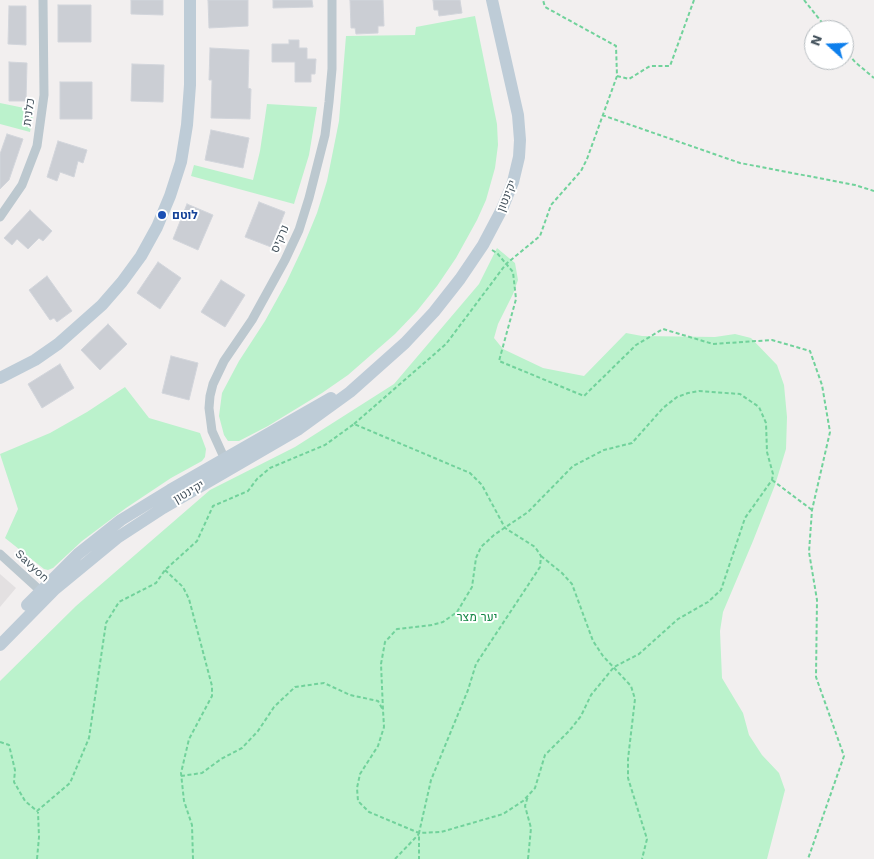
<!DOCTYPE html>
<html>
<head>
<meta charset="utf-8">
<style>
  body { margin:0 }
  #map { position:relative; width:874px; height:859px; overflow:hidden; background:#f2efef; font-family:"Work Sans",sans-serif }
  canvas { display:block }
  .north { position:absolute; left:804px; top:20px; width:50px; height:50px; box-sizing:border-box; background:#fff; border:1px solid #b5bbbf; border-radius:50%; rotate:290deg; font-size:14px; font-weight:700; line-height:20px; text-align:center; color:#46545e }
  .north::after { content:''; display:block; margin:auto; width:18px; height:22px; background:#0e7fec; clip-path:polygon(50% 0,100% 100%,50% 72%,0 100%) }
</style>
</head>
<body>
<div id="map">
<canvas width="874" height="859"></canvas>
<div class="north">N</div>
</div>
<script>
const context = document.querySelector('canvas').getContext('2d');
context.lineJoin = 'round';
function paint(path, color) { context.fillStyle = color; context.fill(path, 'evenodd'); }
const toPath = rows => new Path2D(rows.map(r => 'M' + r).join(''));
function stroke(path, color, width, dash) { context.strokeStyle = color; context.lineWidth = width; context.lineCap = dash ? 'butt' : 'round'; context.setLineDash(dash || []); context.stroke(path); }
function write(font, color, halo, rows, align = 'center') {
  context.font = font + ' "Work Sans",Heebo,sans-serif'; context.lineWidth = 4; context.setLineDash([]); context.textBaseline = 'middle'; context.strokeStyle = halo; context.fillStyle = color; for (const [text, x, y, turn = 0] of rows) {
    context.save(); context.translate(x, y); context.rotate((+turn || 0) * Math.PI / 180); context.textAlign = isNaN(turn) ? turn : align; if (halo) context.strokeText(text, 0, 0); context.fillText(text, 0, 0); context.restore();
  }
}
const education = toPath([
  [0,574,16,588,0,607]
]);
const green = toPath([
  [475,16,497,124,498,145,495,168,486,200,477,220,456,258,437,286,417,311,395,334,348,375,322,393,268,426,239,441,228,441,224,435,219,416,222,393,239,361,265,321,286,283,303,247,317,213,327,181,339,121,346,36,415,35,416,27],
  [0,103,34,110,30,132,0,124],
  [267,104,317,107,309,155,294,204,191,176,194,165,253,180,260,151],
  [497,248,515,263,518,280,513,294,498,324,494,338,503,349,543,368,584,376,626,333,642,336,715,337,735,334,751,338,777,365,784,385,787,417,786,449,775,485,753,541,723,612,720,631,722,678,743,713,749,735,762,755,779,773,785,790,767,859,0,859,0,681,76,606,210,490,295,447,394,384,479,284],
  [125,387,149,418,200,433,206,449,205,457,202,461,171,478,126,508,82,541,53,568,48,570,44,569,5,538,18,509,0,454,50,433,87,412]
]);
const building = toPath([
  [131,0,163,0,163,15,131,14,131,0],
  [208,0,248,0,248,26,209,28,208,0],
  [273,0,312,0,313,7,273,8,273,0],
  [350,0,383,0,384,26,378,26,378,33,356,34,355,28,351,28,350,0],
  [433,0,460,0,462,13,439,16,438,10,434,10,433,0],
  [58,5,91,5,91,42,58,42,58,5],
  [9,6,26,6,26,45,8,44,9,6],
  [289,40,299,40,299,48,307,48,307,59,316,59,315,74,311,74,311,82,295,82,295,62,272,62,272,44,289,44,289,40],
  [210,48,249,50,248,88,251,89,250,119,211,118,212,80,209,80,210,48],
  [9,62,27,63,26,101,9,101,9,62],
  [132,64,164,65,163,102,131,101,132,64],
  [60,82,92,82,92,119,60,119,60,82],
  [211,130,249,138,243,168,205,160,211,130],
  [7,134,23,139,9,180,0,189,0,154,7,134],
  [58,141,87,150,83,163,78,161,74,177,60,172,57,181,47,177,58,141],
  [259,202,285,212,271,247,245,237,259,202],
  [187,204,213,215,198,250,173,239,187,204],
  [30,210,52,231,43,241,39,238,28,249,17,239,12,245,4,238,30,210],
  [158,262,181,278,160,309,137,293,158,262],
  [47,276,72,311,57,322,54,318,50,320,29,290,47,276],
  [221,280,245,295,225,327,201,312,221,280],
  [108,324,127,344,100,370,81,350,108,324],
  [171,356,198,363,189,400,162,393,171,356],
  [60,364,74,388,42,408,28,384,60,364]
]);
const path = toPath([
  [804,0,828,30],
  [844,49,855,62,874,78],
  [617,76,629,79,650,66,670,66,694,0],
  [602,115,740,163,855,185,874,191],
  [492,250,497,253,513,272,516,299,499,361,584,396,636,345,663,329,713,344,772,340,810,351,822,385,830,432,812,510,809,552,817,600,816,677,844,756,808,859],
  [354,424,446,344,506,264,540,236,551,205,581,171,587,159,617,76,616,46,545,7,543,0],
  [772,480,812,510],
  [541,556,562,573,572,584,593,641,603,656,631,686,635,699,628,759,628,778,647,839,642,859],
  [165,570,183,587,189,599,212,686,212,696,189,739,181,773,184,801,192,825,193,859],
  [0,742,9,745,15,770,14,782,25,801,37,811,70,783,89,738,106,623,119,602,156,583,165,570,197,541,213,506,248,491,257,479,270,468,325,445,354,424,470,473,482,485,505,528,535,547,541,556,540,567,476,664,468,690,431,780,419,833,419,859],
  [181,776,202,773,221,759,242,748,258,731,274,707,295,687,324,683,350,695,378,701,383,710,381,664,385,642,397,629,432,625,443,622,457,612,472,587,476,558,481,547,494,535,528,512,573,466,604,450,632,443,663,408,677,397,688,393,699,391,740,394,759,407,766,423,767,452,773,474,772,480,745,518,721,590,708,602,678,619,639,654,614,667,591,695,581,716,570,730,545,755,535,788,523,801,503,814,441,832,419,833,369,812,358,801,357,788,360,774,378,746,384,727,383,710],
  [37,859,39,837,38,812],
  [395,859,419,834],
  [528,859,531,828,525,806,528,796]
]);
const street = toPath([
  [0,217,22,185,37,146,44,95,43,0],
  [227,464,212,431,209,408,210,396,213,384,224,361,252,320,285,260,299,230,309,198,325,135,329,102,332,69,332,0],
  [0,554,44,594]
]);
const secondary = toPath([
  [0,378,35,360,58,344,102,305,122,282,141,256,157,227,170,196,181,162,187,125,190,85,190,0],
  [27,605,78,554,121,520,170,490,331,398],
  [0,645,55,589,117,538,163,508,299,429,350,392,405,343,434,312,460,279,483,245,502,209,513,182,519,157,520,140,518,115,492,0]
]);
const markers = [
  [162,215,5,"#1a4fb4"]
];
const streetNames = [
  ["כלנית",29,112,-82],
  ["יקינטון",507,196,-68],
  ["נרקיס",280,239,-67],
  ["יקינטון",189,492,-30],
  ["Savyon",32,566,43]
];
const transitNames = [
  ["לוטם",172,215]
];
const parkNames = [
  ["יער מצר",477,617]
];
paint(education, '#e3e0e1');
paint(green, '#bbf2cc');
paint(building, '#cbced4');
stroke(building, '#d2d5db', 1);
stroke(path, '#71d29b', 2, [4, 2.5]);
stroke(street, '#bcc8cf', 9);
stroke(secondary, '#beccd7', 12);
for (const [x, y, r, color] of markers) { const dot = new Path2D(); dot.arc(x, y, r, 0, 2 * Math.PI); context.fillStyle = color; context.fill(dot); stroke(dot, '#fff', 2); }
write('12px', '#46545e', '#fff', streetNames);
write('bold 12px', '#164399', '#fff', transitNames, 'left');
write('12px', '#118442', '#fff', parkNames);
</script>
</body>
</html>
